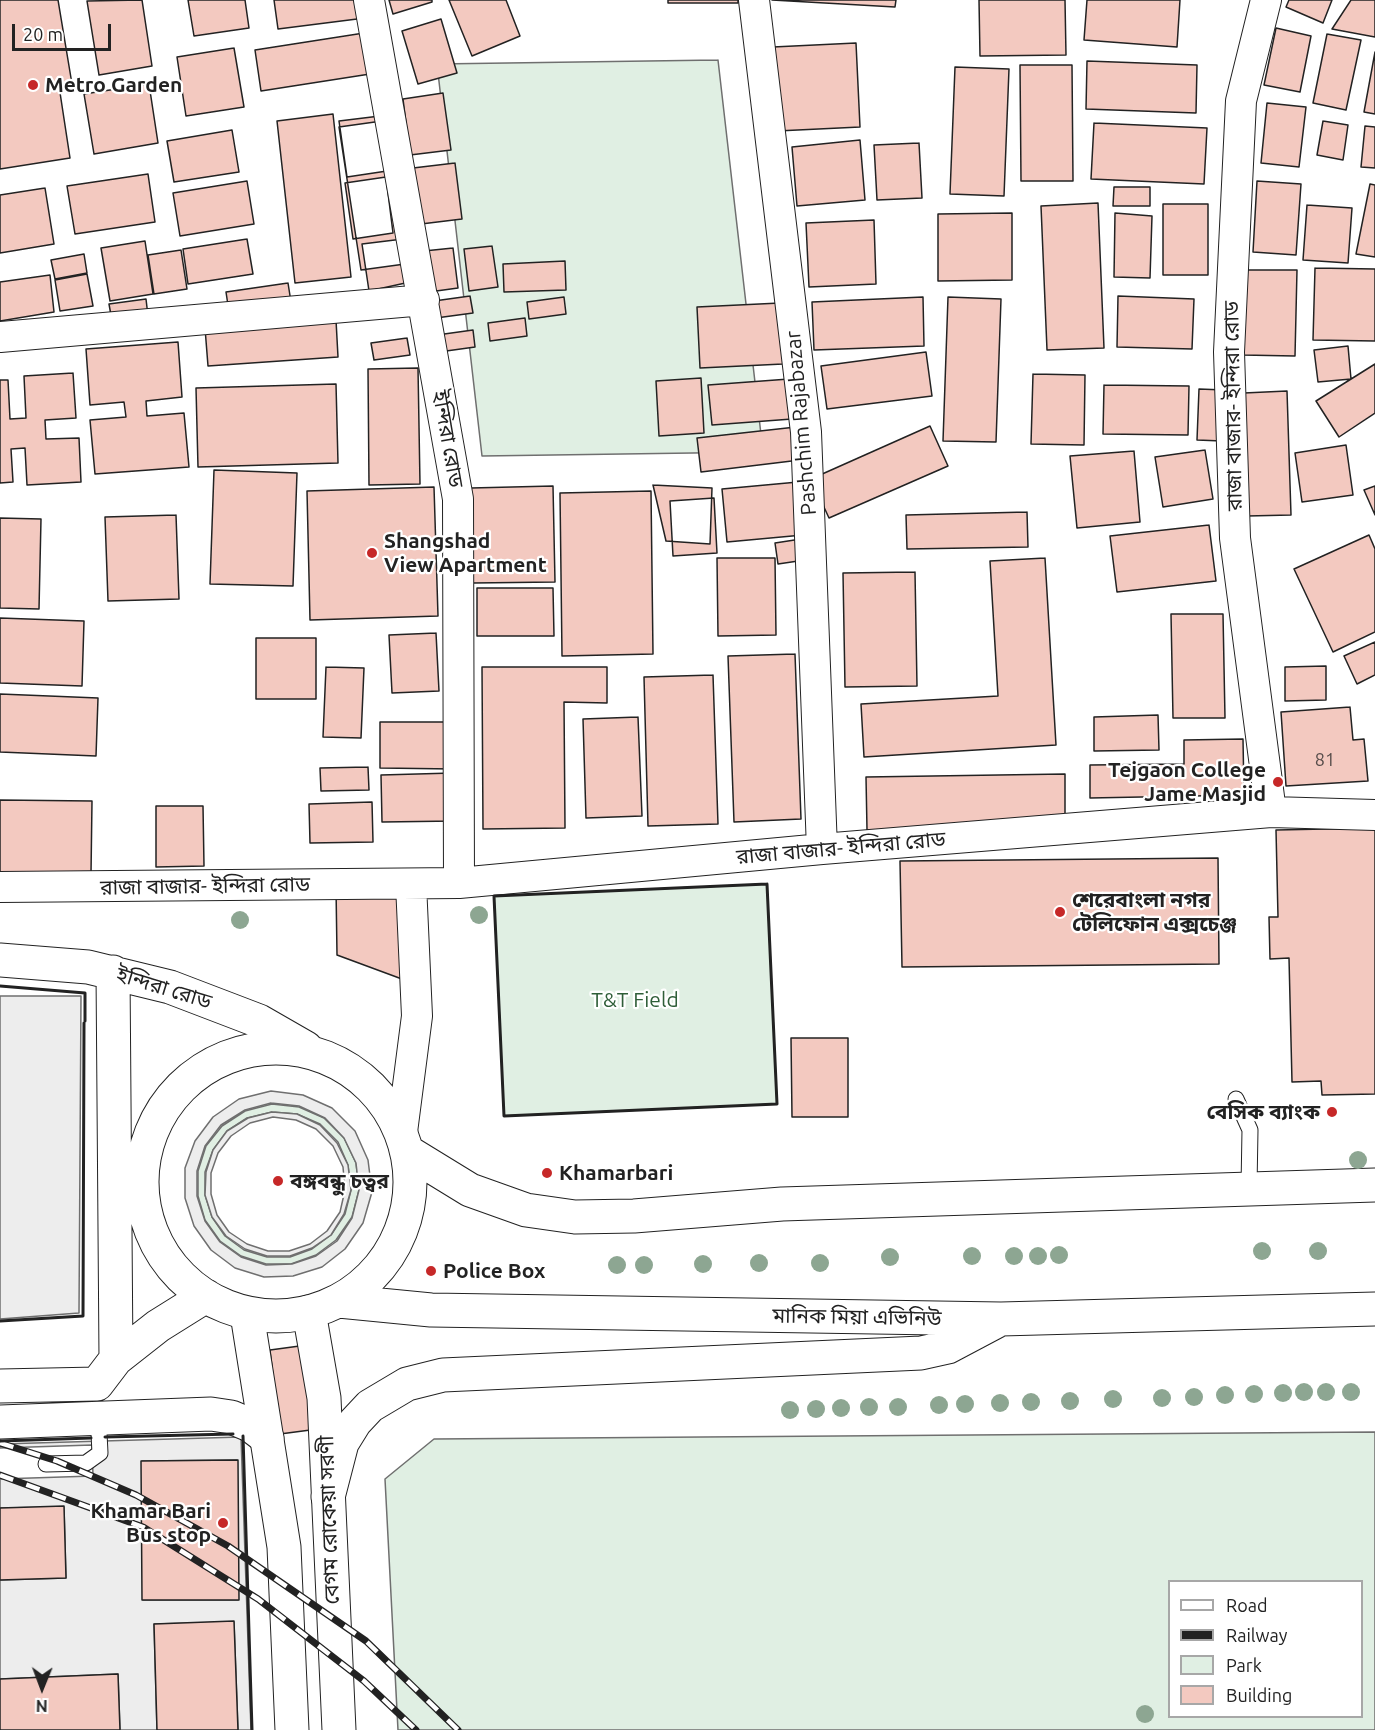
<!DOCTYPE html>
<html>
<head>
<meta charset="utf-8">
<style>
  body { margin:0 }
  #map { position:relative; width:1375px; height:1730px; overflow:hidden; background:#fff; font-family:Ubuntu,sans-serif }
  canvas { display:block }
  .legend { position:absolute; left:1168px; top:1580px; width:195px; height:138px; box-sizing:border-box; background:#fff; border:2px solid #a7a7a7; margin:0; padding:8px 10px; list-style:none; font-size:18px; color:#222 }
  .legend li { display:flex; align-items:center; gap:12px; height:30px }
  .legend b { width:30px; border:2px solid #a7a7a7 }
  .north { position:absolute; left:12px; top:1658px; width:60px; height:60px; -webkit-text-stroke:4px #fff; paint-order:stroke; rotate:181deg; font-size:16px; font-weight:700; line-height:24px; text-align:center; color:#222 }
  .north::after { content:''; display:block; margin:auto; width:21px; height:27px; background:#222; clip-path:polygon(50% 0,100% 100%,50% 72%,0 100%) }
  .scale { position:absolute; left:12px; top:24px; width:99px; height:27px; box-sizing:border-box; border:3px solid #222; border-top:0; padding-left:8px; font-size:18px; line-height:21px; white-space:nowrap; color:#222; -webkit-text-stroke:4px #fff; paint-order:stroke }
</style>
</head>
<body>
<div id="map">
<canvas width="1375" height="1730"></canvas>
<ul class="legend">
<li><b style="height:8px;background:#fff"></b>Road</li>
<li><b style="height:8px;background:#222"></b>Railway</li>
<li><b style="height:16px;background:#e0efe3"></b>Park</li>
<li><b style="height:16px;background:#f3c9c0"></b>Building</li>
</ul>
<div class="north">N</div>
<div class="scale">20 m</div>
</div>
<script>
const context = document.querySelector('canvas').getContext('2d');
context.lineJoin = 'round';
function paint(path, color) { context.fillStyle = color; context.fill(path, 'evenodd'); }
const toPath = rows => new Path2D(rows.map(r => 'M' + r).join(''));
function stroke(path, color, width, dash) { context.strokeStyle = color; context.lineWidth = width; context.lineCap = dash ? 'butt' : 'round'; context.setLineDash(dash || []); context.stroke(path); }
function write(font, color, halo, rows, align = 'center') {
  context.font = font + ' Ubuntu,"Noto Sans Bengali",sans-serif'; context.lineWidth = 4.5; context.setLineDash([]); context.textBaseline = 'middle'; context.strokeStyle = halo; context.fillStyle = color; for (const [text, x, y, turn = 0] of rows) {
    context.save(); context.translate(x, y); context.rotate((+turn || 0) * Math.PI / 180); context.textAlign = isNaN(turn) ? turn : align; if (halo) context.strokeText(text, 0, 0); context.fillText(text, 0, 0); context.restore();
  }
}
const green = toPath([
  [718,60,763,452,482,456,437,64,718,60],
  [767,884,777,1104,504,1116,494,896,767,884],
  [272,1104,299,1107,324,1118,344,1138,356,1163,359,1190,352,1217,336,1240,316,1255,291,1264,266,1264,241,1256,220,1241,205,1220,198,1196,198,1171,206,1146,222,1126,245,1111,272,1104],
  [272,1112,297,1114,320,1124,338,1142,348,1165,351,1190,345,1214,331,1235,312,1249,290,1257,267,1257,244,1250,225,1236,212,1217,205,1195,205,1172,213,1150,227,1131,247,1118,272,1112],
  [1375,1432,1375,1730,398,1730,385,1479,434,1439,1375,1432],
  [1170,1582,1362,1582,1362,1716,1170,1716,1170,1582]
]);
const parking = toPath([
  [0,996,81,996,79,1313,0,1319,0,996],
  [271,1091,303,1095,332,1108,355,1131,368,1160,372,1192,363,1223,345,1249,322,1267,293,1276,264,1277,235,1268,211,1250,194,1226,185,1198,185,1168,195,1141,213,1117,239,1099,271,1091],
  [271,1103,299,1106,325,1118,344,1138,356,1163,359,1190,352,1218,337,1241,316,1256,292,1264,266,1265,241,1257,220,1242,205,1221,197,1196,197,1171,205,1146,221,1125,245,1110,271,1103],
  [272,1112,297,1114,320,1125,337,1143,348,1165,351,1190,344,1214,331,1235,312,1248,290,1256,267,1256,245,1249,226,1236,212,1217,205,1195,206,1172,213,1150,227,1131,248,1118,272,1112],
  [273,1117,296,1120,316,1129,333,1146,343,1167,345,1190,340,1212,327,1231,310,1244,289,1251,268,1251,247,1244,229,1232,217,1215,211,1194,211,1173,218,1153,231,1136,250,1123,273,1117],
  [241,1437,251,1730,238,1730,234,1622,154,1624,157,1730,120,1730,118,1674,0,1679,0,1580,66,1578,64,1507,0,1508,0,1479,93,1476,92,1445,0,1448,0,1444,241,1437],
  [237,1460,238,1600,143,1600,142,1461,237,1460]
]);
const building = toPath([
  [0,0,58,0,72,84,59,86,70,158,0,169,0,0],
  [142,0,152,66,99,75,87,1,142,0],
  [188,0,245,0,249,28,194,36,188,0],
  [274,0,363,0,365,18,278,29,274,0],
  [389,0,432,0,432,2,393,14,389,0],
  [449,0,506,0,520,36,472,56,449,0],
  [668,0,738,0,738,3,668,3,668,0],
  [772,0,896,0,895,7,772,0],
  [979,0,1065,0,1066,55,980,56,979,0],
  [1087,0,1180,0,1177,47,1084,40,1087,0],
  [1289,0,1332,0,1323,23,1286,7,1289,0],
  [1351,0,1375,0,1375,37,1332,29,1351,0],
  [441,19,457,73,418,84,402,31,441,19],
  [1276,28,1311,36,1300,92,1264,85,1276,28],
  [364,33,370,74,261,91,255,50,364,33],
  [1327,34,1361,40,1346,110,1313,103,1327,34],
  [856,43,860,127,777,131,773,47,856,43],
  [234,48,244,107,186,116,177,57,234,48],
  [1375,52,1375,114,1364,112,1375,52],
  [1087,61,1197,65,1196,113,1086,109,1087,61],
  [1020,65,1072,65,1073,181,1021,181,1020,65],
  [955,67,1009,69,1004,196,950,194,955,67],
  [149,84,158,143,94,154,84,94,149,84],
  [443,93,451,150,410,155,403,99,443,93],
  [1267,103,1306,107,1299,167,1261,163,1267,103],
  [333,114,351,277,295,283,277,121,333,114],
  [380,116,387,171,347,177,339,121,380,116],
  [382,121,405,264,361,270,339,127,382,121],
  [1323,121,1348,125,1343,160,1317,155,1323,121],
  [1094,123,1207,128,1204,184,1091,179,1094,123],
  [1365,126,1375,127,1375,168,1361,167,1365,126],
  [232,130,239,172,174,182,167,141,232,130],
  [860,140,865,200,797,206,792,147,860,140],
  [919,143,922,198,877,200,874,145,919,143],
  [455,163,462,219,421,224,413,168,455,163],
  [148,174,155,222,75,234,67,186,148,174],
  [386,177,393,233,353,239,345,183,386,177],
  [247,181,254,224,180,236,173,193,247,181],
  [1257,181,1301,184,1296,255,1253,252,1257,181],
  [1370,184,1375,185,1375,257,1356,254,1370,184],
  [1114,187,1150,187,1150,206,1113,206,1114,187],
  [45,188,54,244,0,253,0,195,45,188],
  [1098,203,1104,348,1047,350,1041,206,1098,203],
  [1163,204,1208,204,1208,275,1163,275,1163,204],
  [1307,205,1352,208,1348,263,1303,260,1307,205],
  [1012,213,1012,280,938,281,938,214,1012,213],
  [1115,213,1152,216,1150,278,1114,277,1115,213],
  [874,220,876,284,809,287,806,223,874,220],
  [247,239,253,274,188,284,183,249,247,239],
  [403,239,410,282,369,291,362,244,403,239],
  [145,241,153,294,110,301,101,248,145,241],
  [492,246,498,287,469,291,464,249,492,246],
  [453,248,458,288,429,292,424,251,453,248],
  [181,250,187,289,154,294,148,255,181,250],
  [84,254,87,273,55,279,51,260,84,254],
  [565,261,566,290,504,292,503,264,565,261],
  [1315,268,1375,269,1375,341,1313,340,1315,268],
  [1243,270,1297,270,1295,356,1242,355,1243,270],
  [87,274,93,306,60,311,55,280,87,274],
  [50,275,54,312,0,321,0,282,50,275],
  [288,283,291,302,229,312,226,292,288,283],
  [470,296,473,313,436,318,434,301,470,296],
  [1118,296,1194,299,1192,349,1117,347,1118,296],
  [564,297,566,314,529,319,527,302,564,297],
  [923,297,924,346,814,350,812,302,923,297],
  [948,297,1001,299,996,442,943,441,948,297],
  [146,299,148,316,112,321,109,304,146,299],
  [780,303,783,364,700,368,697,307,780,303],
  [525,318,527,336,490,341,488,323,525,318],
  [336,320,338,357,208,366,205,328,336,320],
  [473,330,475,347,439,352,437,335,473,330],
  [407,338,410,355,374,360,371,343,407,338],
  [178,342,182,397,146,401,147,416,184,413,189,467,95,474,90,420,126,417,124,402,90,405,86,349,178,342],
  [1348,346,1351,379,1318,382,1314,350,1348,346],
  [926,352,932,396,827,409,821,366,926,352],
  [1375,364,1375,413,1339,437,1316,401,1375,364],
  [418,368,420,484,369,485,368,369,418,368],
  [73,373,76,418,45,420,46,439,79,438,81,482,27,485,25,448,11,449,13,482,0,483,0,380,8,380,10,419,26,418,24,376,73,373],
  [1033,374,1085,375,1084,445,1031,444,1033,374],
  [701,378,704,433,659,436,656,381,701,378],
  [789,379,792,419,712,425,708,385,789,379],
  [336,384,338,463,198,467,196,388,336,384],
  [1104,385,1189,386,1188,435,1103,434,1104,385],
  [1199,389,1224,390,1222,441,1197,440,1199,389],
  [1287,391,1291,515,1247,516,1244,393,1287,391],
  [930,426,948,466,829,518,811,479,930,426],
  [796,427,800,460,701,472,697,438,796,427],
  [1346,445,1353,495,1302,502,1295,453,1346,445],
  [1205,450,1213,499,1163,507,1155,457,1205,450],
  [1134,451,1140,522,1077,528,1070,456,1134,451],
  [214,470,297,473,293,586,210,584,214,470],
  [798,482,803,535,727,542,722,489,798,482],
  [653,485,712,488,710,544,666,541,653,485],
  [553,486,555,582,473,583,471,488,553,486],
  [1375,486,1375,515,1364,490,1375,486],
  [434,487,438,616,310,620,307,491,434,487],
  [651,491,653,654,562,656,560,493,651,491],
  [714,498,717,553,673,556,670,501,714,498],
  [1027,512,1028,547,907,549,906,515,1027,512],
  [176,515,179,599,108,601,105,517,176,515],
  [0,518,41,519,39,609,0,608,0,518],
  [1209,525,1216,581,1117,592,1110,536,1209,525],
  [1369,535,1375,549,1375,632,1333,652,1294,569,1369,535],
  [801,539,805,560,778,564,775,543,801,539],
  [717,558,775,558,776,635,718,636,717,558],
  [1045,558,1056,745,864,757,861,704,998,696,990,561,1045,558],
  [915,572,917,686,845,687,843,573,915,572],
  [477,588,553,588,554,636,477,636,477,588],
  [1171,614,1223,614,1225,718,1173,718,1171,614],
  [0,618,84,621,82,686,0,683,0,618],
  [436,633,439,691,392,693,389,635,436,633],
  [256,638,316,638,316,699,256,699,256,638],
  [1375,642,1375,675,1357,684,1344,656,1375,642],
  [795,654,801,819,734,822,728,656,795,654],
  [1326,666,1326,700,1285,701,1285,667,1326,666],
  [326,667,364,668,361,738,323,737,326,667],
  [482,667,607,667,607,703,564,702,565,828,483,829,482,667],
  [713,675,718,824,648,826,644,677,713,675],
  [0,694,98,698,96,756,0,752,0,694],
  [1350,707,1353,740,1364,739,1368,781,1286,786,1281,712,1350,707],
  [1158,715,1159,750,1094,751,1094,717,1158,715],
  [638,717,642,816,586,818,583,719,638,717],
  [380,722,454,722,454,769,380,768,380,722],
  [1243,739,1244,795,1090,798,1090,765,1184,764,1184,740,1243,739],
  [368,767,369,790,321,791,320,768,368,767],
  [453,773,455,821,382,822,381,775,453,773],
  [1065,774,1065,826,867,830,866,777,1065,774],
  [0,800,92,801,91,874,0,872,0,800],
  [372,802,373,842,310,843,309,804,372,802],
  [156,806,203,806,204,866,156,867,156,806],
  [1375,828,1375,1094,1322,1095,1321,1081,1292,1082,1289,958,1270,959,1269,917,1278,917,1276,830,1375,828],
  [1218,858,1219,964,902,967,900,861,1218,858],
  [336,887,412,887,410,982,337,955,336,887],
  [791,1038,848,1038,848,1117,792,1117,791,1038],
  [307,1345,318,1429,280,1434,270,1350,307,1345],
  [238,1460,239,1600,142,1600,141,1461,238,1460],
  [64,1506,66,1578,0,1580,0,1508,64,1506],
  [234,1621,238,1730,157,1730,154,1624,234,1621],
  [118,1674,120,1730,0,1730,0,1679,118,1674]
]);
const lane = toPath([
  [1236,1099,1250,1130,1249,1187],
  [46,1464,86,1463,100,1453,98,1414]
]);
const street = toPath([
  [369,0,458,499,459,883],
  [754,0,806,432,822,849],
  [0,337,424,300],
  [1271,812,1375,815],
  [0,887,459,883,822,849,1271,812,1235,538,1229,352,1241,101,1266,0],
  [402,1132,417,1016,411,884]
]);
const primary = toPath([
  [309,1312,324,1398,339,1730],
  [247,1314,284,1547,292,1730]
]);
const highway = toPath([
  [0,960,88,967,170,987,259,1021,306,1048],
  [113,972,116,1359],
  '142 1182a134 134 0 1 1 268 0a134 134 0 1 1-268 0Z',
  [408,1152,470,1190,526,1210,575,1217,634,1216,782,1204,1375,1185],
  [339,1301,431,1310,1001,1319,1375,1309],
  [0,1386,97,1384,116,1359,158,1326,206,1296],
  [0,1422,211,1414,231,1417,250,1425,267,1438],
  [328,1497,342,1443,355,1422,370,1406,407,1384,443,1375,921,1353,948,1347,999,1320]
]);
const rail = toPath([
  [0,1443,57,1461,136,1495,228,1546,366,1641,458,1730],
  [0,1475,143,1527,258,1599,364,1681,416,1730]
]);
const wall = toPath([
  [767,884,777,1104,504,1116,494,896,767,884],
  [0,986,85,993,85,1021],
  [0,1321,83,1316,84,1023],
  [243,1436,252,1730],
  [105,1437,233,1434],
  [0,1441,91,1438]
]);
const trees = [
  [479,915],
  [240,920],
  [1358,1160],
  [1262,1251],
  [1318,1251],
  [1059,1255],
  [972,1256],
  [1014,1256],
  [1038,1256],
  [890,1257],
  [759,1263],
  [820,1263],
  [703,1264],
  [617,1265],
  [644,1265],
  [1304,1392],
  [1326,1392],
  [1351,1392],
  [1283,1393],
  [1254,1394],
  [1225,1395],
  [1194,1397],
  [1162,1398],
  [1113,1399],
  [1070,1401],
  [1031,1402],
  [1000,1403],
  [965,1404],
  [939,1405],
  [869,1407],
  [898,1407],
  [841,1408],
  [816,1409],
  [790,1410],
  [1145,1714]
];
const markers = [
  [33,85,6,"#c62828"],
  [372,553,6,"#c62828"],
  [1278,782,6,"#c62828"],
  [1060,912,6,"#c62828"],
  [1332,1112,6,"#c62828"],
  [547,1173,6,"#c62828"],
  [278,1181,6,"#c62828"],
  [431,1271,6,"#c62828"],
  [223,1523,6,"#c62828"]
];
const numberNames = [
  ["81",1325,760]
];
const poiNames = [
  ["Metro Garden",45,85],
  ["Shangshad",384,541],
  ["View Apartment",384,565],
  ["Tejgaon College",1266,770,"right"],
  ["Jame Masjid",1266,794,"right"],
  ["শেরেবাংলা নগর",1072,900],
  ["টেলিফোন এক্সচেঞ্জ",1072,924],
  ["বেসিক ব্যাংক",1320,1112,"right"],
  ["Khamarbari",559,1173],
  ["বঙ্গবন্ধু চত্বর",290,1181],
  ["Police Box",443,1271],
  ["Khamar Bari",211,1511,"right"],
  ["Bus stop",211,1535,"right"]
];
const streetNames = [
  ["রাজা বাজার- ইন্দিরা রোড",1233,406,-91],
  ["Pashchim Rajabazar",801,423,-95],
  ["ইন্দিরা রোড",448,439,80],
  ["রাজা বাজার- ইন্দিরা রোড",841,848,-5],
  ["রাজা বাজার- ইন্দিরা রোড",205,886,-1],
  ["ইন্দিরা রোড",164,988,17],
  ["মানিক মিয়া এভিনিউ",857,1317,1],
  ["বেগম রোকেয়া সরণী",329,1520,-92]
];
const parkNames = [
  ["T&T Field",635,1000]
];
paint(green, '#e0efe3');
stroke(green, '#6f6f6f', 1.5);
paint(parking, '#ededed');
stroke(parking, '#6f6f6f', 1.5);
paint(building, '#f3c9c0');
stroke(building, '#222', 1.5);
stroke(lane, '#222', 17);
stroke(street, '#222', 32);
stroke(primary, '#222', 35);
stroke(highway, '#222', 35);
stroke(lane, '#fff', 15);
stroke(street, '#fff', 30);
stroke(primary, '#fff', 33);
stroke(highway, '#fff', 33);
stroke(rail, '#222', 7);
stroke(rail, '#fff', 4.5, [14]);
stroke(wall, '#222', 3);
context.fillStyle = '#8da692';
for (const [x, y] of trees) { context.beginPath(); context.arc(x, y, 9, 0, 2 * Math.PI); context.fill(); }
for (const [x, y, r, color] of markers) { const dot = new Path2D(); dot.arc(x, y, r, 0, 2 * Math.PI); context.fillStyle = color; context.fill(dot); stroke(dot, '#fff', 2); }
write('18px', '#564c4a', null, numberNames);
write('bold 21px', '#222', '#fff', poiNames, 'left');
write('21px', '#222', '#fff', streetNames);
write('21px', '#2f5e38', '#fff', parkNames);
</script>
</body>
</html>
